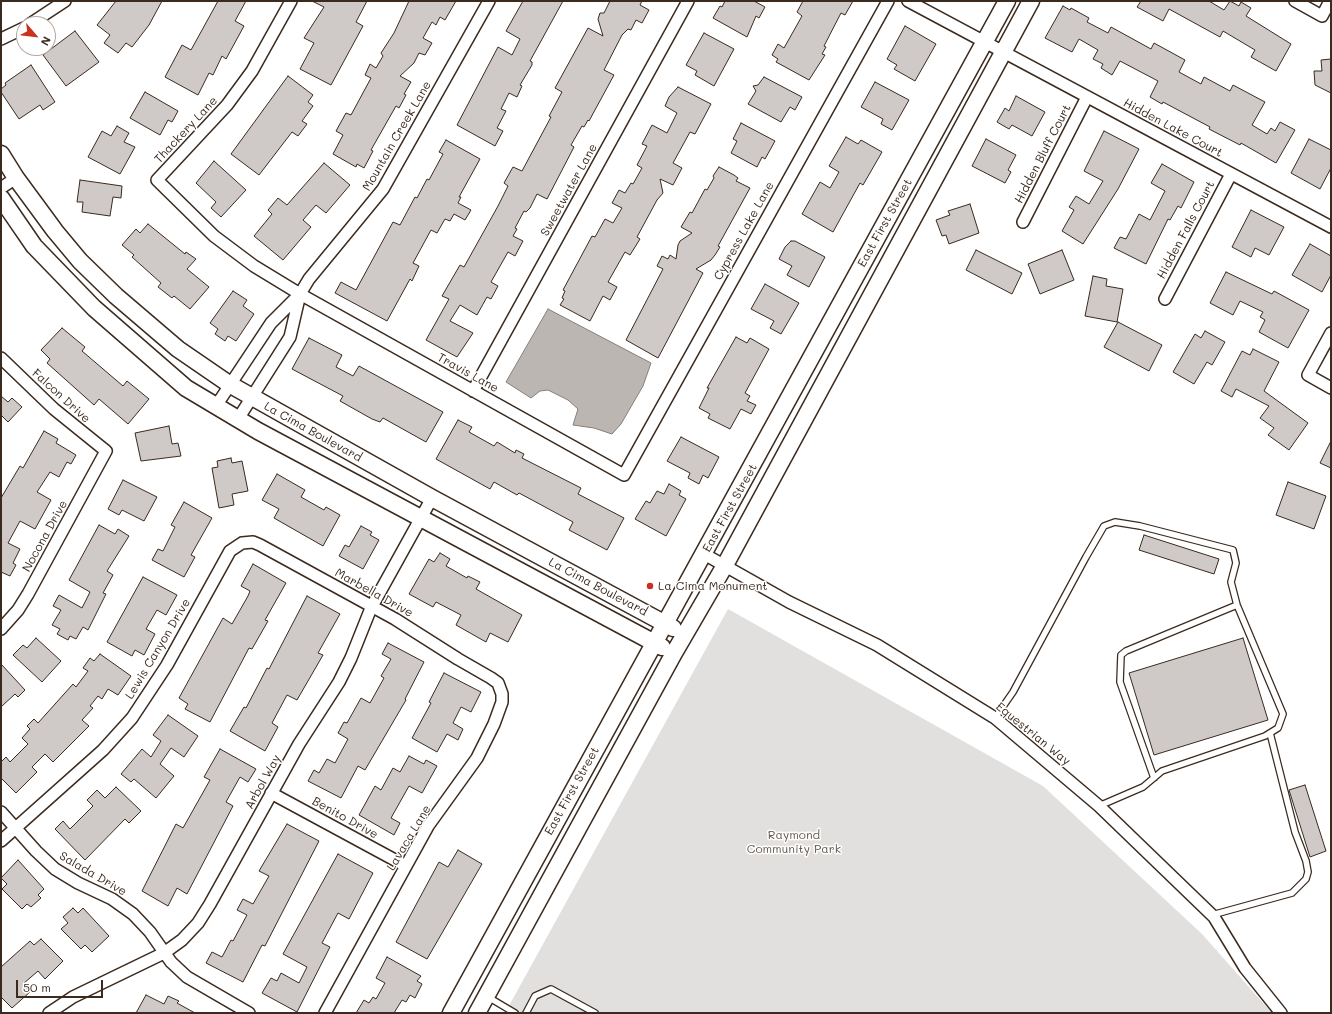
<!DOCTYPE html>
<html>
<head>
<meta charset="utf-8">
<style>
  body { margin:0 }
  #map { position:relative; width:1332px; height:1014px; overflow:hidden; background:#fff; font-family:Mali,sans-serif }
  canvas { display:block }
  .frame { position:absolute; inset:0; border:2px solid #3b2a1e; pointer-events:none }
  .north { position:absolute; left:16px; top:16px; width:40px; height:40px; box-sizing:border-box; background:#fff; border:1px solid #b1aaa5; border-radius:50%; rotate:118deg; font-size:11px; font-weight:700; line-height:16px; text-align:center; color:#3b2a1e }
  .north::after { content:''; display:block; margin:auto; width:14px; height:18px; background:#c8321e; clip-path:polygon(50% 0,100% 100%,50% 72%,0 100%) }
  .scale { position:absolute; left:16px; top:980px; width:87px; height:18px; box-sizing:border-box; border:2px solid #3b2a1e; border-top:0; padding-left:5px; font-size:12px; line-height:14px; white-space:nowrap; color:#3b2a1e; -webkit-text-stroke:3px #fff; paint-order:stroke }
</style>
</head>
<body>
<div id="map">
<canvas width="1332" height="1014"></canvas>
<div class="frame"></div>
<div class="north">N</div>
<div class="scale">50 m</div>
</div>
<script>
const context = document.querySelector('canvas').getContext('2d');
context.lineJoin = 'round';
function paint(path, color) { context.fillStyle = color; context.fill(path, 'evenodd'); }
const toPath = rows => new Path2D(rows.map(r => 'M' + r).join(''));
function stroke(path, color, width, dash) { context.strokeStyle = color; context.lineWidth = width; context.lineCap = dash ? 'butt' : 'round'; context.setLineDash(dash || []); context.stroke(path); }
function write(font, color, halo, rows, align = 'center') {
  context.font = font + ' Mali,sans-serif'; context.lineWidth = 3; context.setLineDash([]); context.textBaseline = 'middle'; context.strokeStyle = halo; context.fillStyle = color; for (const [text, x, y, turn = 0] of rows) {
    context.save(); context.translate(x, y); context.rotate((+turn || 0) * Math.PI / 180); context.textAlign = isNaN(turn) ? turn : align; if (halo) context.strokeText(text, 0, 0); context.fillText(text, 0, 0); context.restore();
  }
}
const green = toPath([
  [728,609,1043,786,1202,934,1272,1013,505,1013]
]);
const water = toPath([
  [548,309,651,363,643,386,621,424,612,434,594,428,573,425,578,409,568,400,548,390,540,391,531,398,506,382,548,309]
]);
const building = toPath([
  [116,1,162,1,149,25,132,47,126,43,118,53,104,43,110,35,97,25,116,1],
  [218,1,246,1,235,21,244,26,226,59,222,56,213,75,209,73,198,95,165,77,182,45,191,50,218,1],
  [312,1,367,1,356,22,363,26,331,85,300,69,314,43,304,38,324,7,312,1],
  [409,1,456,1,445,20,440,17,436,25,432,22,423,38,432,43,425,55,419,53,414,63,400,76,411,82,404,94,406,95,399,108,396,106,392,113,371,150,373,151,364,168,357,164,356,167,333,154,343,135,336,131,346,113,351,115,371,78,365,75,370,64,376,68,383,56,381,53,394,33,409,1],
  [523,1,563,1,530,61,532,62,532,65,520,85,522,86,517,97,509,93,501,109,506,111,497,128,503,131,495,146,457,125,498,47,512,55,520,39,506,31,523,1],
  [610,1,642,1,640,5,649,10,642,23,636,20,631,30,628,29,622,35,604,70,614,75,589,121,588,120,584,127,582,126,571,145,574,147,547,199,537,194,530,208,526,212,524,211,515,228,517,229,513,236,523,241,515,256,508,252,491,282,498,286,491,299,487,297,477,315,460,305,450,321,473,333,457,357,426,340,449,299,442,296,460,265,464,267,498,206,508,186,504,183,513,167,522,171,551,117,549,116,562,92,555,88,588,28,603,36,598,19,600,13,604,13,610,1],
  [725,1,754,1,765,7,759,18,756,16,747,37,713,18,720,6,722,7,725,1],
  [803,1,853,1,845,15,841,13,824,46,826,47,822,54,825,55,809,80,776,62,778,59,772,55,778,44,784,48,802,16,797,12,803,1],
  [1141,1,1209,1,1224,10,1230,1,1239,6,1241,2,1251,8,1246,16,1291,44,1276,71,1251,57,1255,50,1223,31,1220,37,1169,9,1163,21,1137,7,1141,1],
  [1063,6,1070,10,1071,8,1089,18,1087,22,1108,33,1111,27,1151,49,1154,43,1185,60,1179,72,1201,84,1204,77,1230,91,1233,85,1265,102,1252,125,1267,134,1271,128,1275,131,1280,122,1295,130,1276,163,1241,143,1240,145,1209,129,1210,127,1163,102,1162,104,1150,97,1158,81,1120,61,1112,75,1101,68,1103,64,1093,59,1098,50,1079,39,1072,52,1045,38,1063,6],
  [905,26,936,44,915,81,894,69,897,65,887,59,905,26],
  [75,31,99,62,66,86,43,55,75,31],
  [704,33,734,49,714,86,695,75,697,71,686,65,704,33],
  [1331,59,1331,93,1315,85,1314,71,1322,71,1321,60,1331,59],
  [31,65,55,102,43,110,40,105,19,119,1,92,1,89,6,85,5,83,31,65],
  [288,76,313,95,308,102,313,106,302,121,307,124,298,136,292,132,259,175,231,154,288,76],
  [764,77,802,97,795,110,790,107,781,122,748,104,756,91,753,86,758,85,764,77],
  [875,82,909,100,892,130,881,124,883,119,861,107,875,82],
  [678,87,711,104,695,134,690,132,673,163,682,168,673,185,660,179,663,193,657,200,637,237,640,239,630,255,625,252,608,282,617,287,610,300,603,296,590,321,560,305,564,299,562,298,565,291,563,290,592,236,595,237,605,219,613,223,622,208,612,203,619,190,625,193,631,183,633,184,642,168,637,165,647,146,642,144,652,125,667,133,677,113,665,106,669,97,678,87],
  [145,92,178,111,172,122,168,120,160,135,130,118,145,92],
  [1016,96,1045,112,1032,136,1012,125,1009,129,997,122,1005,108,1009,111,1016,96],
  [741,123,775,141,765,159,762,157,757,167,731,153,737,141,733,139,741,123],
  [117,126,129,133,124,142,135,147,120,174,88,157,102,131,111,136,117,126],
  [1104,131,1139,149,1118,189,1083,244,1062,231,1074,210,1069,207,1076,196,1089,204,1103,181,1084,171,1104,131],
  [846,137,858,144,861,140,882,152,863,185,860,183,833,232,802,214,820,182,830,188,839,172,829,166,846,137],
  [986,139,1016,155,1008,170,1011,172,1005,183,972,166,986,139],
  [1309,139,1331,150,1331,168,1320,189,1291,173,1309,139],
  [446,140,480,159,459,197,461,197,458,203,471,210,465,220,454,214,450,221,445,219,437,233,431,230,413,263,419,266,412,281,410,279,387,321,335,293,341,282,356,290,393,222,400,225,415,197,417,198,427,179,429,180,443,154,439,152,446,140],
  [214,161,246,190,221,217,211,208,216,202,196,183,214,161],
  [324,163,350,185,326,213,316,205,303,220,311,227,283,260,254,236,272,214,268,210,278,198,287,205,324,163],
  [1162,164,1194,182,1181,208,1178,206,1170,220,1168,219,1146,264,1114,248,1120,237,1126,239,1139,214,1150,220,1165,191,1151,183,1162,164],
  [719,167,734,175,738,178,736,181,750,188,718,246,720,247,715,255,711,260,696,269,703,273,658,358,626,340,663,269,657,266,662,256,668,259,670,255,676,259,678,245,680,241,692,233,681,227,690,212,692,213,705,189,707,190,714,178,713,176,719,167],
  [80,180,122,186,121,198,113,197,110,216,82,212,83,202,77,202,80,180],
  [970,204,979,233,949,244,946,235,942,236,936,220,950,215,948,211,970,204],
  [1251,210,1284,227,1269,255,1255,248,1251,257,1232,247,1251,210],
  [148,224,185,254,186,252,196,259,187,269,209,287,190,309,174,296,172,298,158,287,161,283,132,257,134,255,122,245,136,229,140,233,148,224],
  [791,241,795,241,825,257,809,287,787,275,792,266,779,259,785,247,791,241],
  [1310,244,1331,256,1331,275,1322,292,1292,275,1310,244],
  [976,250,1022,273,1012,294,966,270,976,250],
  [1062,250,1074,280,1040,294,1028,264,1062,250],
  [1226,272,1272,294,1274,291,1309,310,1288,348,1259,332,1265,320,1260,317,1263,312,1240,301,1233,315,1210,303,1226,272],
  [1093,276,1107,279,1106,286,1123,289,1117,322,1085,316,1093,276],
  [765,284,799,303,781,334,770,328,774,321,751,309,765,284],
  [233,291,247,300,243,306,254,314,236,341,228,336,225,341,215,334,218,329,210,323,233,291],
  [1118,322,1162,345,1149,371,1104,347,1118,322],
  [62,328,85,347,82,351,123,386,127,381,149,399,128,424,99,399,94,405,47,363,50,359,41,350,62,328],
  [1205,331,1225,342,1212,365,1207,362,1194,384,1173,372,1195,334,1201,338,1205,331],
  [736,337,747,343,750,338,769,349,745,393,750,396,747,401,756,405,751,414,741,409,730,429,708,418,710,414,699,408,709,388,707,388,736,337],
  [309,338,342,355,336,367,353,376,359,366,443,412,426,442,383,418,380,422,372,419,340,401,343,396,292,369,309,338],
  [1253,349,1279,362,1264,391,1308,423,1289,450,1268,435,1274,428,1260,418,1269,406,1236,389,1232,397,1221,391,1242,351,1250,355,1253,349],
  [1,396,8,402,12,398,22,407,8,422,1,415,1,396],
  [458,420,472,427,469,432,494,446,497,442,515,453,516,450,524,454,522,458,581,488,578,494,624,518,607,550,569,530,573,522,519,493,517,495,494,482,490,489,436,459,458,420],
  [169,426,172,444,178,443,181,456,141,461,135,433,169,426],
  [44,431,58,439,56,443,76,455,71,464,67,462,59,477,50,472,37,492,51,500,35,529,20,521,8,543,20,549,13,563,16,565,10,576,1,572,1,498,20,466,23,468,44,431],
  [681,437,719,457,708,478,703,475,699,484,688,478,690,473,667,461,681,437],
  [1331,441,1331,468,1320,463,1331,441],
  [231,458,232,463,242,461,248,491,232,494,234,505,219,508,212,468,218,467,217,461,231,458],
  [277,474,305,490,301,497,324,510,326,507,340,515,323,546,274,518,279,509,262,500,277,474],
  [123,480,157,497,144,521,122,510,119,515,108,509,123,480],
  [1288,482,1326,496,1314,529,1276,515,1288,482],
  [669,484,681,491,679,495,686,499,666,536,635,519,646,501,650,503,657,491,664,494,669,484],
  [184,502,212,518,191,555,195,557,184,577,152,560,158,549,163,551,175,527,171,525,184,502],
  [99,525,115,534,118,529,129,536,107,571,113,575,103,593,106,594,88,630,83,627,76,639,70,636,68,640,57,634,60,629,52,625,61,610,53,606,59,595,82,608,90,592,69,580,99,525],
  [361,526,372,532,370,535,379,540,363,569,339,556,345,545,349,547,361,526],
  [1144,535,1219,559,1214,574,1139,550,1144,535],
  [440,553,450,559,446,566,467,578,468,576,480,582,476,589,522,615,508,642,490,633,486,642,456,625,461,615,436,602,433,607,409,594,429,559,434,562,440,553],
  [253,564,286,583,265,620,268,621,252,649,249,648,210,722,185,709,188,704,179,698,223,618,232,624,248,596,250,591,241,586,253,564],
  [143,577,177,595,166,615,157,610,146,629,155,634,144,655,135,650,132,656,107,642,143,577],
  [307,596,340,614,318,653,323,655,297,700,287,695,272,723,278,727,265,751,230,731,244,707,246,708,267,668,269,669,307,596],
  [36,638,61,661,42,682,13,655,23,645,27,648,36,638],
  [1243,638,1268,720,1154,755,1129,673,1243,638],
  [388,643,424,662,405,699,406,700,365,770,358,766,341,798,308,781,314,770,319,773,327,759,335,763,348,739,338,733,344,722,347,723,361,698,370,703,384,678,381,676,391,659,382,654,388,643],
  [100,654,131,676,118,695,108,689,102,699,98,696,90,706,93,708,82,720,89,726,53,762,45,754,32,767,37,772,16,793,1,778,1,762,6,757,10,762,28,744,22,738,30,729,27,726,34,719,38,723,73,684,76,687,88,671,83,668,90,658,94,661,100,654],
  [1,664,25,690,18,697,15,694,1,707,1,664],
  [444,673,481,692,471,712,461,707,453,723,463,729,458,740,447,734,437,752,412,738,431,703,429,702,444,673],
  [168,715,198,736,184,757,171,748,160,764,174,776,156,798,134,779,131,782,121,774,142,749,151,757,161,741,153,735,168,715],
  [220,749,256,769,248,782,240,777,226,802,233,806,187,894,177,888,168,906,142,891,176,824,183,828,210,780,204,777,220,749],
  [409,756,424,764,426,760,437,766,422,793,409,786,391,818,400,823,394,835,359,815,375,786,381,790,393,768,400,772,409,756],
  [1305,785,1326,851,1310,857,1289,790,1305,785],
  [116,787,141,811,129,823,125,819,85,860,55,829,63,821,70,829,93,806,87,800,97,790,105,798,116,787],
  [287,824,319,841,265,946,262,945,243,982,206,963,212,952,222,957,231,940,233,941,247,915,237,910,243,899,253,904,269,876,259,871,287,824],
  [458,850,482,864,427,959,396,942,439,862,448,867,458,850],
  [338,854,373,873,349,919,338,913,322,943,330,947,297,1012,262,993,271,978,277,981,281,973,299,983,307,967,283,954,338,854],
  [18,860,44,889,38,895,41,898,31,907,27,904,22,909,2,889,7,884,1,878,18,860],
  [73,908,78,913,83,908,109,936,92,952,85,945,81,949,61,929,68,923,63,917,73,908],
  [41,939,63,961,45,979,38,971,23,984,30,992,12,1008,1,997,1,967,30,941,34,945,41,939],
  [387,957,421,976,417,981,422,984,415,998,410,995,406,1002,402,1000,394,1013,356,1013,364,1000,369,1003,373,997,376,999,385,983,376,978,387,957],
  [146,995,164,1004,168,996,179,1001,177,1003,195,1013,136,1013,146,995]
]);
const lane = toPath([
  [995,718,1013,692,1086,557,1104,526,1115,522,1140,526,1233,550,1236,563,1231,582,1237,605,1283,714,1278,728,1265,736,1162,771,1143,787,1099,806],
  [1154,778,1120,682,1121,655,1126,651,1237,605],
  [1212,915,1292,893,1306,879,1308,872,1306,861,1295,832,1270,733],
  [488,997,515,1013],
  [526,1013,535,996,551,989,595,1013]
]);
const street = toPath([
  [291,1,252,71,227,105,157,180,214,236,254,266,300,294,624,475,888,1],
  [908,1,1331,227],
  [1295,1,1322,16,1330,1],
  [30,24,65,1],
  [1,39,24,28],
  [1,188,16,178],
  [1023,222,1087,97],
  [1165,299,1231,174],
  [1331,333,1308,375,1331,388],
  [1,358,54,409,106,451,28,594,18,610,1,629],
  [473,391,688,1],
  [216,406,271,323,300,294,309,279,383,189,489,1],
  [238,419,290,337,300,294],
  [704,554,789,602,877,645,995,718,1099,806,1214,917,1245,968,1281,1013],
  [271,793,406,866],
  [1,812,36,851,55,869,78,883,112,899,133,914,150,932,171,962,187,977,249,1013],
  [1,841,103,750,132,718,167,665,230,551,242,543,253,542,260,545,395,619,458,659,491,678,498,683,502,694,502,702,494,724,477,758,428,826,325,1013],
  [49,1013,73,997,164,953,182,940,198,923,210,904,299,744,339,682,351,658,371,608,432,498]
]);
const secondary = toPath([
  [1,154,16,178,55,231,80,261,116,296,178,349,229,384,432,498,673,628],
  [1,198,34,246,94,308,186,388,258,431,662,647],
  [451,1013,1007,1],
  [477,1013,674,653,724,567,1031,1]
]);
const markers = [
  [650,586,4,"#c8321e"]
];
const streetNames = [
  ["Hidden Lake Court",1173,128,28],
  ["Thackery Lane",186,130,-47],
  ["Mountain Creek Lane",397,136,-60],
  ["Hidden Bluff Court",1043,154,-63],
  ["Sweetwater Lane",569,190,-61],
  ["East First Street",885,223,-61],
  ["Hidden Falls Court",1186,230,-62],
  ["Cypress Lake Lane",744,231,-61],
  ["Travis Lane",468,373,29],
  ["Falcon Drive",61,396,42],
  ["La Cima Boulevard",313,432,29],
  ["East First Street",730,508,-61],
  ["Nocona Drive",45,536,-61],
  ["La Cima Boulevard",598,587,28],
  ["Marbella Drive",374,593,29],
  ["Lewis Canyon Drive",158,649,-59],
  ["Equestrian Way",1033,734,39],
  ["Arbol Way",263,782,-61],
  ["East First Street",572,791,-61],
  ["Benito Drive",345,818,29],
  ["Lavaca Lane",409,838,-59],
  ["Salada Drive",93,874,30]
];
const poiNames = [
  ["La Cima Monument",658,586]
];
const parkNames = [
  ["Raymond",794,835],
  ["Community Park",794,849]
];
paint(green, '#e2e0de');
paint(water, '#bcb6b3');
stroke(water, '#887e77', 1);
paint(building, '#cfcac7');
stroke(building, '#3b2a1e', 1);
stroke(lane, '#3b2a1e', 8);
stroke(street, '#3b2a1e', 14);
stroke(secondary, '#3b2a1e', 19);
stroke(lane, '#fff', 5.5);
stroke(street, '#fff', 11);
stroke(secondary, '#fff', 16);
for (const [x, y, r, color] of markers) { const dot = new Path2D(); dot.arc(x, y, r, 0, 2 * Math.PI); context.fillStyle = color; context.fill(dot); stroke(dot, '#fff', 1.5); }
write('12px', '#3b2a1e', '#fff', streetNames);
write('12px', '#3b2a1e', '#fff', poiNames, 'left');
write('12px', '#65584e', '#fff', parkNames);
</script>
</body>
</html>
